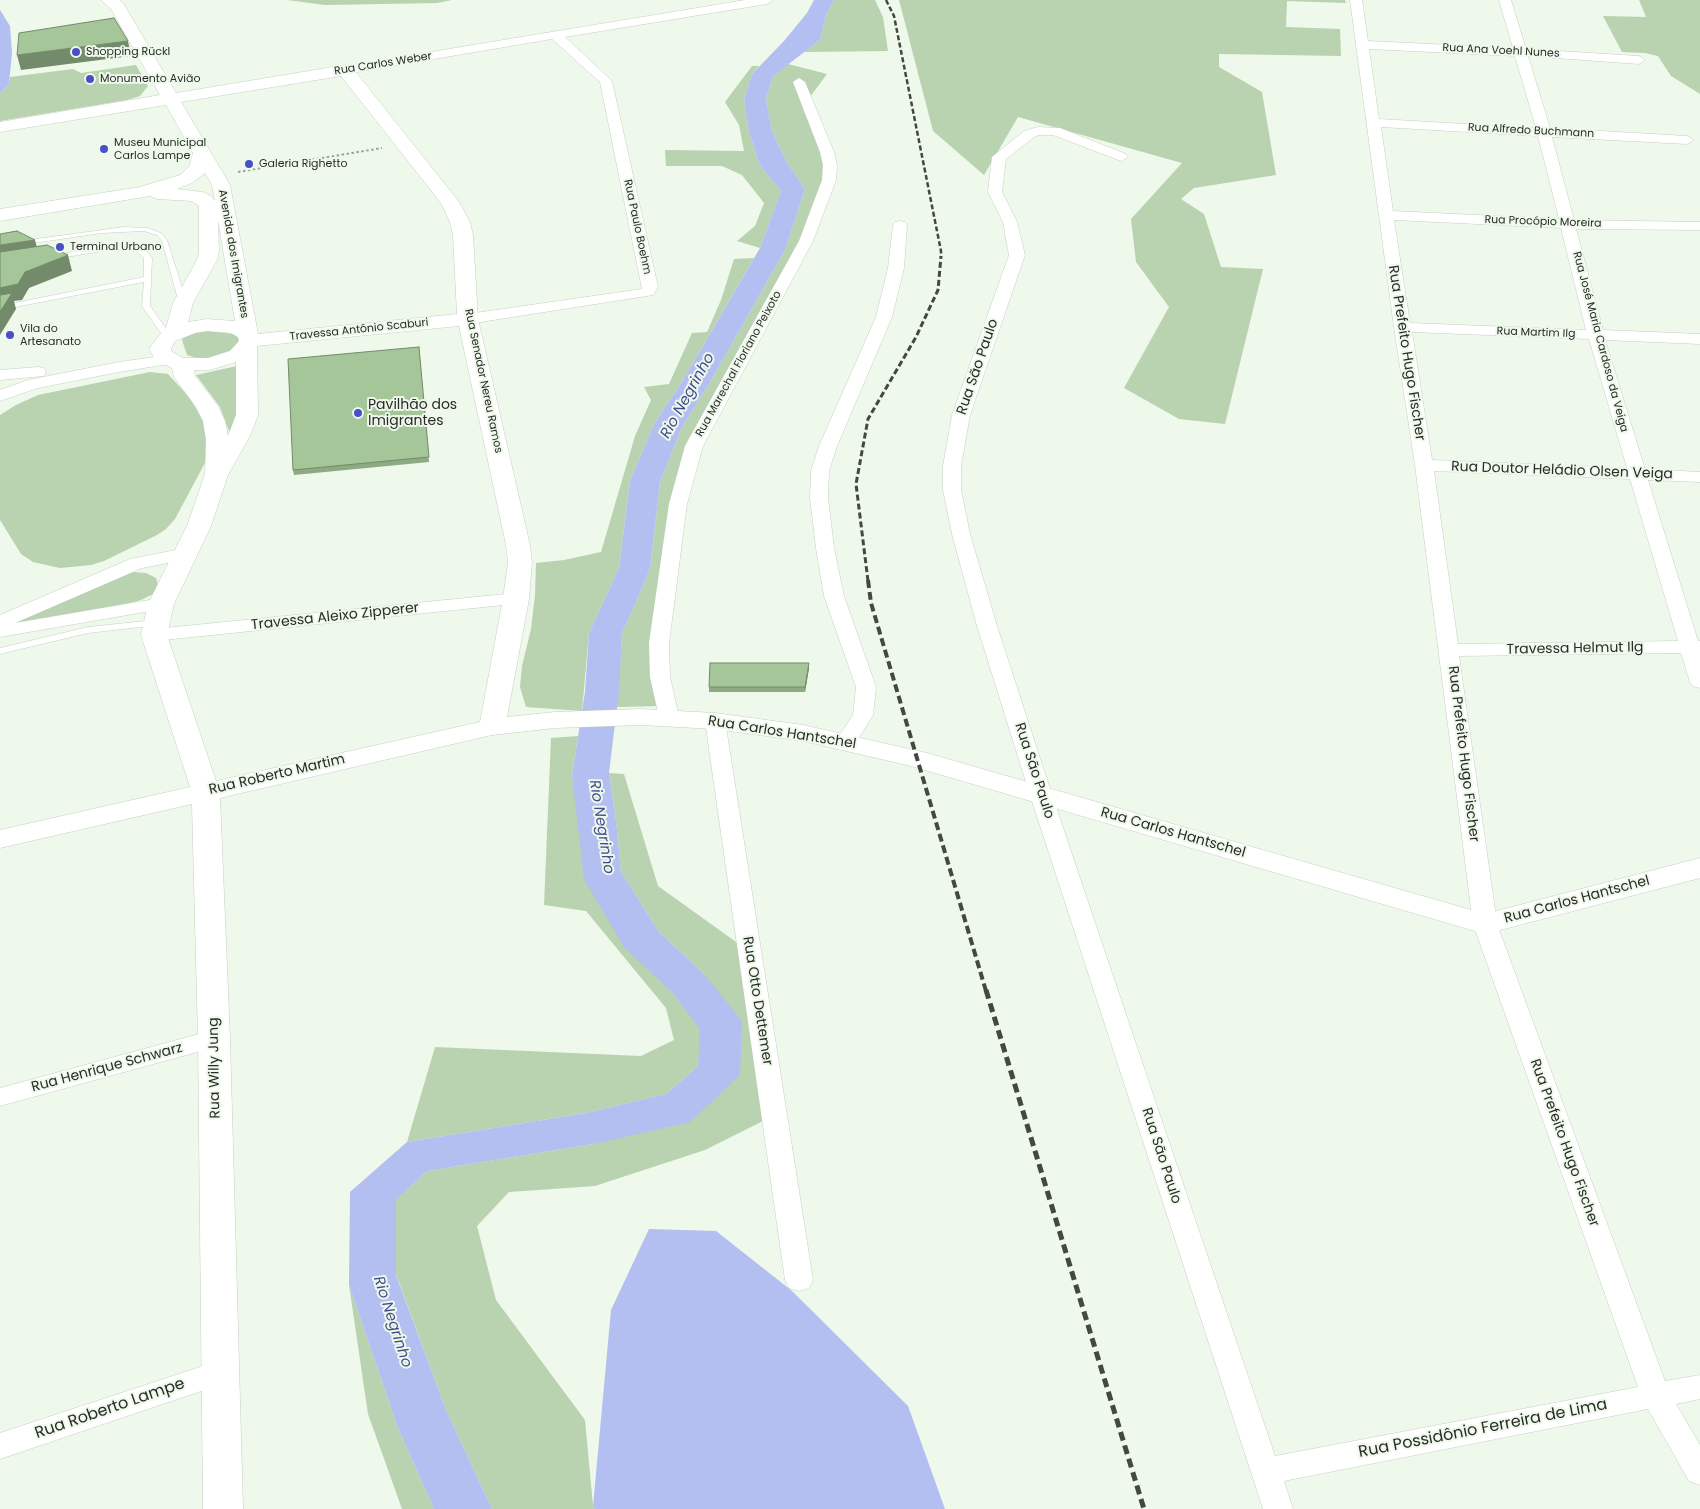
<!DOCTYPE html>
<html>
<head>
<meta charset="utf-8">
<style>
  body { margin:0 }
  canvas { display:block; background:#eef8eb }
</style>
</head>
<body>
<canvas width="1700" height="1509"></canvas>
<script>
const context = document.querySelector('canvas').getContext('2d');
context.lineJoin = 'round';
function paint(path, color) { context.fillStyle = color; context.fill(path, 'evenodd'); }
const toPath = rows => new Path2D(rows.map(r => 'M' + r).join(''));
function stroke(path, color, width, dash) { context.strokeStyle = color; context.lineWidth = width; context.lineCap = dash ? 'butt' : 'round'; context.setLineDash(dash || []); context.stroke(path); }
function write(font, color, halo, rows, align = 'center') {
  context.font = font + ' Poppins,sans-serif'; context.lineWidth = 4; context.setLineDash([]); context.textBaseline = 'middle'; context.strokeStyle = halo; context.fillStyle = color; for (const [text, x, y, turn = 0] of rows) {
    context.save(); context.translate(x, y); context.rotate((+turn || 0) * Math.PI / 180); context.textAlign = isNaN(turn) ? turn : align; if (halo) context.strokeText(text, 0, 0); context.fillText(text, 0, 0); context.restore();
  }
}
const green = toPath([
  [287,0,452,0,437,3,325,5],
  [834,0,875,0,883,17,888,51,804,52,820,40,826,15],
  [899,0,1345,0,1346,3,1287,1,1286,27,1340,29,1341,56,1219,54,1219,67,1262,92,1276,175,1194,188,1181,199,1204,214,1221,267,1263,269,1225,424,1179,419,1124,388,1169,307,1136,262,1131,219,1182,163,1018,117,984,175,933,131],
  [1639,0,1700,0,1700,94,1671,76,1658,56,1645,53,1622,52,1603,16,1646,17],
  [788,64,827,74,807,101,827,152,819,208,704,426,672,542,666,706,617,707,622,634,650,569,660,482,682,427,709,384,785,250,805,189,787,163,772,131,766,99,773,76],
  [136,65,148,86,140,96,127,100,0,121,0,93,9,84,10,77,73,69,81,73],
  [752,66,759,66,752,74,744,100,749,132,760,166,781,191,760,248,737,241,755,226,764,203,742,175,722,166,666,166,665,150,744,151,739,125,725,102],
  [754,258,683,380,654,424,630,481,619,568,589,633,582,711,526,707,520,687,522,666,531,629,535,595,536,563,564,560,601,552,635,436,651,400,644,387,669,384,692,333,707,332,721,300,734,259],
  [210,331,233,334,243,340,237,348,210,358,200,359,187,355,182,340,185,336,192,332],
  [237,366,241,392,230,446,229,431,220,407,196,375],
  [150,372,168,374,190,398,202,419,209,440,206,461,175,519,166,529,157,535,104,561,91,565,60,568,33,562,21,554,0,520,0,415,16,405,38,395],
  [132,572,146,573,156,578,158,585,153,594,141,600,126,604,10,627,7,624],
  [578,736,572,775,579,824,671,991,701,1029,698,1066,666,1094,586,1113,407,1142,435,1047,641,1056,674,1040,666,1008,586,911,544,905,551,738],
  [609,773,624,774,658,886,750,952,775,1115,705,1150,595,1186,509,1192,477,1226,496,1300,585,1420,593,1506,595,1509,492,1509,446,1410,396,1274,396,1200,427,1171,593,1144,740,1075,705,975,659,932,621,872,616,820],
  [349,1285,398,1428,434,1509,402,1509,368,1414]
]);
const water = toPath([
  [814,0,834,0,826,15,820,40,773,76,766,99,772,131,787,163,805,189,785,250,709,384,682,427,660,482,650,569,622,634,619,691,609,773,616,820,621,872,659,932,705,975,742,1021,740,1075,690,1122,593,1144,427,1171,396,1200,396,1275,446,1410,492,1509,434,1509,398,1428,349,1285,350,1192,407,1142,586,1113,666,1094,698,1066,700,1029,671,991,624,947,584,879,572,775,585,692,589,633,619,568,630,481,654,424,683,380,760,248,781,191,760,166,749,132,744,100,752,74,784,41,807,13],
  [0,10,10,26,12,53,9,84,0,93],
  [649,1229,716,1231,792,1291,908,1406,945,1509,595,1509,593,1506,611,1310]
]);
const path = toPath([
  [238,172,382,148]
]);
const lane = toPath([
  [124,227,147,228,161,233,167,240,187,303,186,305,180,305,179,303,162,241,157,235,144,231,102,233,0,248,0,244,124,227],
  [115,245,137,247,146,250,152,258,150,306,172,337,171,339,165,339,142,306,144,282,0,310,0,306,144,277,144,258,140,254,134,250,115,249,54,259,50,257,54,255,115,245],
  [155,620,158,621,160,623,158,625,88,633,0,654,0,648,88,627,155,620]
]);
const street = toPath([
  [745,0,773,0,767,4,565,37,612,81,658,287,653,295,468,324,462,322,460,319,462,316,468,314,642,289,600,82,552,39,345,74,340,73,339,70,340,67,745,0],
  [1350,0,1362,0,1368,41,1513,48,1499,0,1511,0,1526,49,1639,56,1645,60,1639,64,1528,56,1550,128,1687,136,1694,140,1687,144,1552,137,1574,220,1700,222,1700,230,1576,229,1603,330,1700,334,1700,344,1605,340,1645,469,1700,472,1700,482,1648,480,1698,641,1700,641,1700,688,1693,686,1690,682,1681,653,1459,656,1497,924,1665,1381,1700,1375,1700,1399,1676,1404,1700,1445,1700,1485,1689,1481,1648,1409,1284,1481,1293,1509,1263,1509,1030,795,977,626,952,534,943,490,943,466,952,415,1009,255,1003,222,988,192,992,157,1024,131,1038,127,1060,128,1126,154,1128,157,1121,161,1053,135,1039,135,1034,137,1006,159,1002,192,1017,222,1025,255,970,415,961,466,961,490,970,534,997,626,1052,795,1275,1456,1638,1387,1473,924,1415,465,1394,327,1350,0],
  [1369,49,1515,56,1536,128,1379,119,1369,49],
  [1381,127,1538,136,1559,219,1393,211,1381,127],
  [1394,220,1561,228,1586,330,1410,323,1394,220],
  [1412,332,1589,339,1627,468,1432,460,1412,332],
  [1434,471,1630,479,1678,641,1458,644,1434,471],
  [799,78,805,82,834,152,837,165,836,180,813,241,703,446,687,504,669,643,670,677,679,717,676,721,669,723,662,721,659,717,650,677,649,643,669,504,685,446,799,241,822,180,823,165,820,152,793,82,799,78],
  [900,221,905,222,907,225,904,268,892,317,837,446,829,471,828,498,834,548,844,596,876,687,873,715,853,747,846,748,839,747,835,742,853,715,856,687,824,596,816,548,810,498,811,471,819,446,876,317,888,268,893,225,895,222,900,221],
  [169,355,175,357,177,360,175,363,119,372,38,388,0,401,0,390,28,380,119,362,169,355],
  [38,367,44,368,46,372,44,376,0,380,0,370,38,367],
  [186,548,193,550,195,554,193,558,142,568,15,623,161,598,168,600,171,604,168,608,0,637,0,615,130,559,186,548],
  [516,593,523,595,526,599,523,603,154,641,147,639,144,635,147,631,154,629,516,593],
  [715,715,722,717,725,721,813,1280,809,1288,799,1291,789,1288,785,1280,705,721,708,717,715,715],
  [214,1030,223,1033,226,1039,223,1045,0,1106,0,1088,214,1030],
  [221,1360,231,1363,235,1372,231,1381,0,1459,0,1433,221,1360]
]);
const secondary = toPath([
  [101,0,119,0,123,3,176,93,345,65,351,66,459,202,470,222,473,235,478,319,530,545,532,562,529,599,507,717,555,712,641,709,715,713,803,725,927,753,1485,914,1700,858,1700,878,1485,934,911,766,803,741,715,729,641,725,555,728,492,735,220,798,230,1039,243,1509,203,1509,198,1039,192,804,0,848,0,830,190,787,141,635,148,604,187,526,205,474,206,440,203,421,196,407,174,377,172,368,155,359,149,349,161,333,165,331,173,303,197,260,199,252,199,206,192,201,157,199,150,196,0,221,0,209,140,187,180,175,189,167,193,153,166,105,0,132,0,122,160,95,111,9,101,0],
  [341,76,441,203,450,222,453,235,457,314,258,334,230,185,181,102,341,76],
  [205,173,212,185,215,201,211,196,203,192,177,189,192,183,205,173],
  [218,220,235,321,207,319,188,322,193,303,217,260,219,252,218,220],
  [459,326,506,545,508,562,503,599,480,722,216,781,167,635,174,604,211,526,228,475,250,436,258,415,257,346,459,326],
  [207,331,231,333,238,337,239,341,230,351,208,358,183,358,172,352,171,349,175,341,195,333,207,331],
  [236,362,236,415,228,436,225,421,218,406,195,376,194,370,210,370,236,362]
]);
const railFar3 = toPath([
  [886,0,894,16,941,251,941,257]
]);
const railFar2 = toPath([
  [868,581,856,484,868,419,916,337,938,290,941,256]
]);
const railFar1 = toPath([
  [868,580,871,603,986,991]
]);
const rail = toPath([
  [986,990,1144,1509]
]);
const wall = toPath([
  [419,347,429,462,294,475,293,470],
  [809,668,805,692,709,692,709,687]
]);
const shadedWall = toPath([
  [128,41,131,56,21,70,17,55],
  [35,240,39,255,0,261,0,245],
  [68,255,72,271,29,288,22,300,14,301,16,309,0,335,0,288,25,272],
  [809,663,809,668,805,692,805,687]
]);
const building = toPath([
  [114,18,128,41,17,55,19,33,114,18],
  [17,231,35,240,0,245,0,234,17,231],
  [47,245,68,255,25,272,18,284,0,288,0,252,47,245],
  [12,293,0,312,0,295,12,293],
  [419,347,429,457,293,470,288,359,419,347],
  [710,663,809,663,805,687,709,687,710,663]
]);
const markers = [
  [76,52,5,"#4950c6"],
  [90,79,5,"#4950c6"],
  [104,149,5,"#4950c6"],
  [249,164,5,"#4950c6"],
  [60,247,5,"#4950c6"],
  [10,335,5,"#4950c6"],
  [358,413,5,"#4950c6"]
];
const farStreetnames = [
  ["Rua Ana Voehl Nunes",1501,51,3],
  ["Rua Carlos Weber",383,64,-9],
  ["Rua Alfredo Buchmann",1531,131,3],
  ["Rua Procópio Moreira",1543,222,2],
  ["Rua Paulo Boehm",637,227,78],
  ["Avenida dos Imigrantes",233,254,80],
  ["Travessa Antônio Scaburi",359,330,-6],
  ["Rua Martim Ilg",1536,333,2],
  ["Rua José Maria Cardoso da Veiga",1600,342,75],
  ["Rua Marechal Floriano Peixoto",739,364,-61],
  ["Rua Senador Nereu Ramos",483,381,78]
];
const farPoinames = [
  ["Shopping Rückl",86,52],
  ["Monumento Avião",100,79],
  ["Museu Municipal",114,143],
  ["Carlos Lampe",114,156],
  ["Galeria Righetto",259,164],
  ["Terminal Urbano",70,247],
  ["Vila do",20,329],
  ["Artesanato",20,342]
];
const streetNames = [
  ["Rua Prefeito Hugo Fischer",1406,353,81],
  ["Rua São Paulo",978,367,-71],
  ["Rua Doutor Heládio Olsen Veiga",1562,471,2],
  ["Travessa Aleixo Zipperer",335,617,-6],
  ["Travessa Helmut Ilg",1575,649,-1],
  ["Rua Carlos Hantschel",782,733,9],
  ["Rua Prefeito Hugo Fischer",1463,754,83],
  ["Rua São Paulo",1034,771,72],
  ["Rua Roberto Martim",277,775,-13],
  ["Rua Carlos Hantschel",1173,833,16],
  ["Rua Carlos Hantschel",1577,900,-15],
  ["Rua Otto Dettemer",757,1001,81],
  ["Rua Henrique Schwarz",107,1068,-15],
  ["Rua Willy Jung",215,1068,-91],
  ["Rua Prefeito Hugo Fischer",1564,1143,70],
  ["Rua São Paulo",1161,1156,72]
];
const poiNames = [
  ["Pavilhão dos",368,405],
  ["Imigrantes",368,421]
];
const waterNames = [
  ["Rio Negrinho",688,396,-61],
  ["Rio Negrinho",601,827,81],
  ["Rio Negrinho",392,1322,72]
];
const nearStreetnames = [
  ["Rua Roberto Lampe",110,1409,-19],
  ["Rua Possidônio Ferreira de Lima",1483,1429,-11]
];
paint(green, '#b9d2b0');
paint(water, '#b3bef1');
stroke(lane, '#c6cfc3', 1);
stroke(street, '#c6cfc3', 1);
stroke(secondary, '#c6cfc3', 1);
stroke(path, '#9ca39a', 2, [2.5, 2.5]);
paint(lane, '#fff');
paint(street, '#fff');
paint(secondary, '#fff');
stroke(railFar3, '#444843', 2.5, [5, 2.5]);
stroke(railFar2, '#444843', 3, [6, 3]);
stroke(railFar1, '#444843', 4, [8, 4]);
stroke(rail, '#444843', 5, [9, 5]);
paint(wall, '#8daa83');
paint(shadedWall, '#738b6a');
paint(building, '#a4c698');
stroke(building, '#738b6a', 1);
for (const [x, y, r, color] of markers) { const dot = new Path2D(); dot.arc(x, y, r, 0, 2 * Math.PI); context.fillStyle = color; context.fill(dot); stroke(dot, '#eef8eb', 2); }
write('11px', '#282b27', '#eef8eb', farStreetnames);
write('11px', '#282b27', '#eef8eb', farPoinames, 'left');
write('14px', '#282b27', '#eef8eb', streetNames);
write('14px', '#282b27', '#eef8eb', poiNames, 'left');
write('italic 15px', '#444e8d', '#eef8eb', waterNames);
write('16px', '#282b27', '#eef8eb', nearStreetnames);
</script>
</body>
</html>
